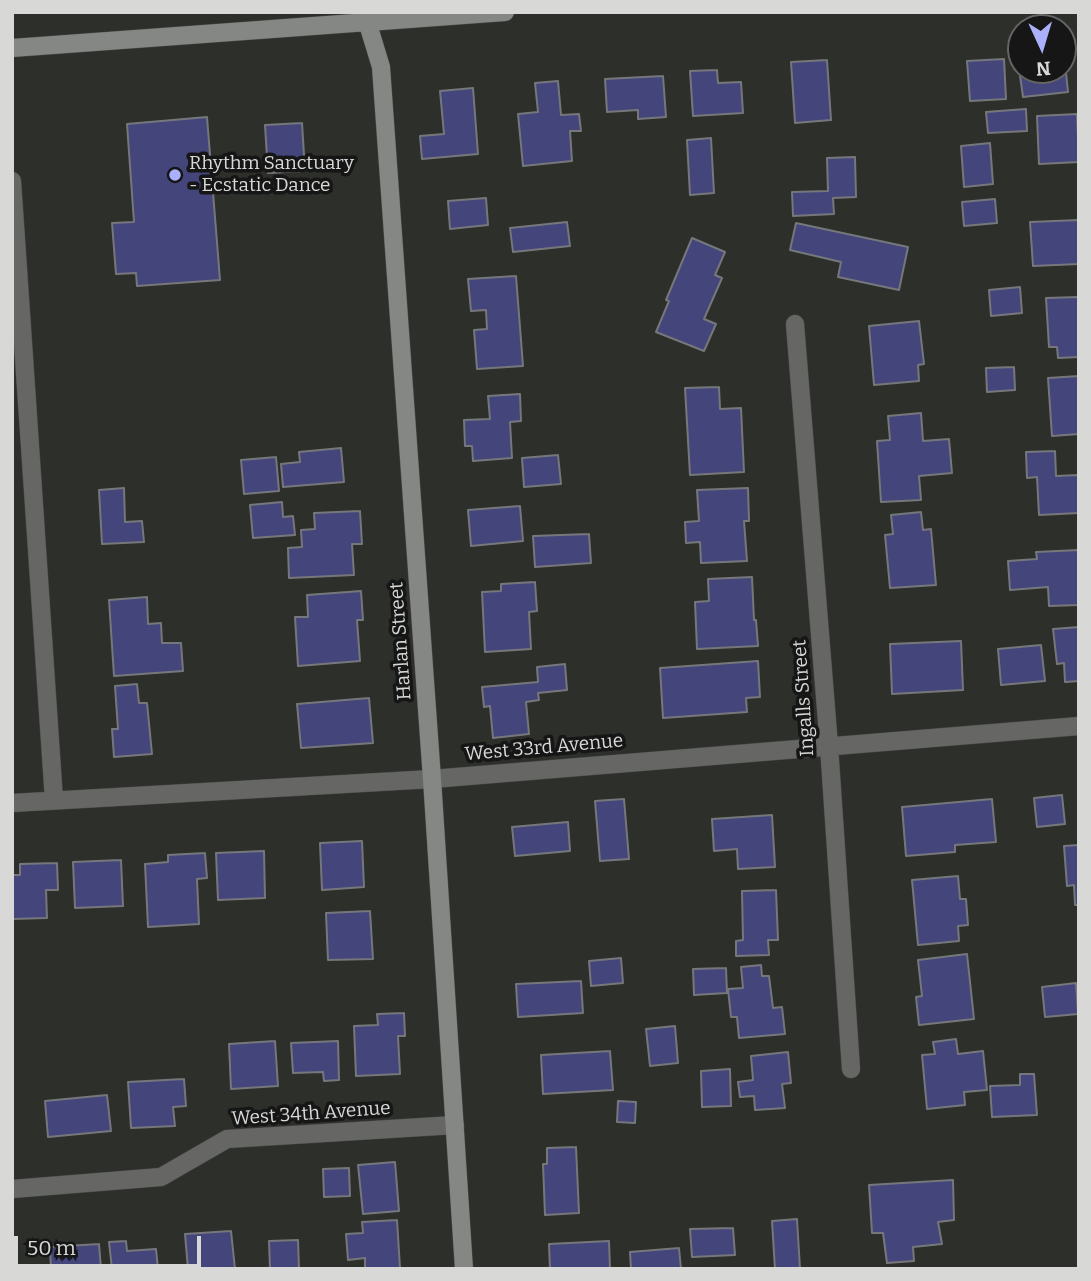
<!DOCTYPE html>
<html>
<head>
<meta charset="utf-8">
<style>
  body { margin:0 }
  #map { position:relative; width:1091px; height:1281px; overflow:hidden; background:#2d2f2b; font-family:Bitter,serif }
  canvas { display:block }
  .frame { position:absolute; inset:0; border:14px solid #d8d9d7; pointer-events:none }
  .north { position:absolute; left:1007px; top:14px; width:70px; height:70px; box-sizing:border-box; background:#151615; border:2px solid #636463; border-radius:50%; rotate:176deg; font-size:19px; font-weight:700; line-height:28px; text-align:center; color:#d8d9d7 }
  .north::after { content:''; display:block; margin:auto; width:24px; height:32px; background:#aab0fb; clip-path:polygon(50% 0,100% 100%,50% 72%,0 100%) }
  .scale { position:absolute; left:14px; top:1236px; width:187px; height:32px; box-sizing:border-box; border:4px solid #d8d9d7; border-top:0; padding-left:9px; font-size:21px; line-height:24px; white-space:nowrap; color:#d8d9d7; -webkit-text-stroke:5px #151615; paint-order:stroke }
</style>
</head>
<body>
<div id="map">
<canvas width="1091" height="1281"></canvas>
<div class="frame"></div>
<div class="north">N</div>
<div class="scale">50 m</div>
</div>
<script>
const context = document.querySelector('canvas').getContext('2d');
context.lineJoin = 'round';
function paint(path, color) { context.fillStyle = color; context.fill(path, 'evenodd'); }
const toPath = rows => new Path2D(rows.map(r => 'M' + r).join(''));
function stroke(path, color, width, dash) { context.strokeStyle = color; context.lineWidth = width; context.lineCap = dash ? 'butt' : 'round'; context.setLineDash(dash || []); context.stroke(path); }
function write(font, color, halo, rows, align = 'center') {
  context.font = font + ' Bitter,serif'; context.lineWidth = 7; context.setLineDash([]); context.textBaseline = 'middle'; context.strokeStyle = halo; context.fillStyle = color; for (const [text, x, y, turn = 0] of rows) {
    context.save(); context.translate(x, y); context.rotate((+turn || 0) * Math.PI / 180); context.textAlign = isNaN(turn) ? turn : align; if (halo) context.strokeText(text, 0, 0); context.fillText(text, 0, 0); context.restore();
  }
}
const building = toPath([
  [1064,53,1068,92,1023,97,1019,68,1021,68,1021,70,1063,70,1064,53],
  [1004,59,1006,99,970,101,967,61,1004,59],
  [827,60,831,120,795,123,791,62,827,60],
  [717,70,718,83,741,82,743,113,693,116,690,71,717,70],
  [663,76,666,117,638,119,638,110,607,112,605,79,663,76],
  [558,81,561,115,579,114,581,131,570,131,572,161,523,166,518,114,538,112,535,83,558,81],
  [473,88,478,154,422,159,420,136,444,134,440,91,473,88],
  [1026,109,1027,131,988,133,986,112,1026,109],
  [1077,114,1079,162,1039,164,1037,116,1077,114],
  [207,117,220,280,137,286,136,273,116,274,112,223,134,222,127,124,207,117],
  [302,123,305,171,268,173,265,125,302,123],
  [711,138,714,193,690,195,687,140,711,138],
  [990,143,993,184,964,187,961,146,990,143],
  [855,157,856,197,833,198,834,214,793,216,792,192,828,191,827,158,855,157],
  [486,198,488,225,450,229,448,201,486,198],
  [995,199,997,223,964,226,962,202,995,199],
  [1079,220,1079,264,1033,266,1030,222,1079,220],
  [567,222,570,246,513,252,510,228,567,222],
  [796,223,908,247,899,290,838,277,841,262,790,250,796,223],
  [692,238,725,252,715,275,722,278,704,319,716,324,704,351,656,332,669,301,666,300,692,238],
  [516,276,523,366,477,369,474,330,487,329,486,310,471,311,468,279,516,276],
  [1020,287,1022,313,991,316,989,290,1020,287],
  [1079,297,1079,357,1058,358,1057,347,1049,347,1046,298,1079,297],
  [919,321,924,364,918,365,919,381,874,385,869,326,919,321],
  [1014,367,1015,390,987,392,986,368,1014,367],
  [1079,376,1079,434,1052,436,1048,378,1079,376],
  [719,387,720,409,741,408,744,472,690,475,685,388,719,387],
  [520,394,521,421,510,422,512,458,473,461,472,446,465,446,464,420,490,419,488,396,520,394],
  [921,413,923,441,949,439,952,473,919,476,921,500,881,502,877,441,890,440,888,416,921,413],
  [341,448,344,482,283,487,281,464,300,462,299,452,341,448],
  [1055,451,1056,476,1079,475,1079,513,1039,515,1037,477,1027,478,1026,452,1055,451],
  [558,455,561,484,524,487,522,458,558,455],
  [276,457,279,491,244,494,241,460,276,457],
  [124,488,125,522,142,521,144,542,102,544,99,490,124,488],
  [748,488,749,521,744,521,747,561,701,563,700,542,686,543,685,522,699,521,697,490,748,488],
  [282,502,283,517,293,516,295,535,253,538,250,505,282,502],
  [520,506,523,541,471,546,468,510,520,506],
  [360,511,362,544,352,544,354,575,289,578,288,548,302,547,301,530,315,529,314,513,360,511],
  [921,512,923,530,931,529,936,585,890,588,885,535,893,534,891,515,921,512],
  [589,534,591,563,535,567,533,536,589,534],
  [1079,550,1079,605,1049,606,1048,587,1010,590,1008,561,1037,559,1036,552,1079,550],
  [752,577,754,620,756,620,758,646,697,649,695,602,709,601,708,579,752,577],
  [535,582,537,611,529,612,531,649,485,652,482,592,501,591,501,584,535,582],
  [361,591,363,620,357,620,360,661,298,666,295,617,308,617,307,595,361,591],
  [147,597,148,624,161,623,162,643,181,643,183,671,114,676,109,600,147,597],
  [1079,627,1079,681,1065,682,1064,663,1057,664,1053,629,1079,627],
  [961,641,963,690,892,694,890,644,961,641],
  [1041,645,1045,681,1001,685,998,649,1041,645],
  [758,661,760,697,746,698,747,712,663,718,660,668,758,661],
  [565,664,567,690,538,693,539,700,526,702,529,734,493,738,490,706,484,707,482,687,538,682,537,667,565,664],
  [137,684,139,703,147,703,152,754,114,757,112,729,118,729,115,686,137,684],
  [369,698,373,743,301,748,297,704,369,698],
  [1062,795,1065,824,1037,827,1034,798,1062,795],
  [624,799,629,859,600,861,595,801,624,799],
  [992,799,996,842,955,845,955,852,906,856,902,807,992,799],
  [772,815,775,867,738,869,737,849,714,851,712,819,772,815],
  [568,822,570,851,515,856,512,827,568,822],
  [362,841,364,887,322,890,320,843,362,841],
  [1079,845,1079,905,1075,905,1074,885,1067,886,1064,846,1079,845],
  [264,851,265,898,218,900,216,853,264,851],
  [205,853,207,878,197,879,199,924,148,927,145,864,168,862,168,855,205,853],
  [121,860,123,906,75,908,73,862,121,860],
  [57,863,58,890,46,890,47,918,12,919,12,875,20,875,20,864,57,863],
  [958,876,960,899,966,899,968,925,958,926,959,941,918,945,912,880,958,876],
  [776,890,778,940,768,940,769,955,736,956,736,941,743,940,742,891,776,890],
  [370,911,373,959,328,960,326,913,370,911],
  [967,954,974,1019,919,1025,916,997,922,996,918,960,967,954],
  [621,958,623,983,591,986,589,961,621,958],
  [761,965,762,976,769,976,773,1008,782,1007,785,1034,739,1038,737,1017,731,1017,728,989,743,988,741,967,761,965],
  [726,968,727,993,694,995,693,969,726,968],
  [581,981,583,1013,518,1017,516,984,581,981],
  [1076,983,1078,1014,1045,1017,1042,987,1076,983],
  [404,1013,405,1036,398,1036,400,1074,356,1076,354,1026,378,1025,377,1014,404,1013],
  [675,1026,678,1063,650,1066,646,1029,675,1026],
  [956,1039,958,1054,983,1051,987,1090,964,1092,965,1105,927,1109,922,1055,935,1054,933,1042,956,1039],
  [275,1041,278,1086,231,1089,229,1044,275,1041],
  [338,1041,339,1080,324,1081,323,1072,293,1073,291,1043,338,1041],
  [610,1051,613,1090,543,1094,541,1055,610,1051],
  [788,1052,791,1083,782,1084,785,1108,755,1110,754,1096,740,1097,738,1082,753,1080,751,1056,788,1052],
  [730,1069,731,1106,702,1107,701,1071,730,1069],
  [1020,1074,1034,1074,1037,1115,992,1117,990,1086,1020,1085,1020,1074],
  [184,1079,186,1106,173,1107,175,1126,131,1128,128,1082,184,1079],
  [107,1095,111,1131,48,1137,45,1101,107,1095],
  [618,1101,636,1102,635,1123,617,1122,618,1101],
  [576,1147,579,1213,545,1215,543,1164,547,1164,547,1148,576,1147],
  [395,1162,399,1211,363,1214,358,1165,395,1162],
  [349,1168,350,1196,324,1197,323,1169,349,1168],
  [953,1180,954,1220,938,1222,942,1244,913,1247,914,1261,887,1263,883,1233,872,1233,869,1185,953,1180],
  [797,1219,800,1269,775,1269,772,1221,797,1219],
  [397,1220,400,1268,365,1269,365,1258,348,1260,346,1234,363,1233,362,1222,397,1220],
  [733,1228,735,1255,692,1257,690,1229,733,1228],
  [231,1231,235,1269,188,1269,185,1234,231,1231],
  [298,1240,299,1269,270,1269,269,1241,298,1240],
  [126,1241,127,1251,156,1249,158,1269,112,1269,109,1242,126,1241],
  [609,1241,610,1269,550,1269,549,1244,609,1241],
  [99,1244,101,1269,51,1269,50,1247,99,1244],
  [679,1248,681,1269,631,1269,630,1252,679,1248]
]);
const street = toPath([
  [12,181,54,800],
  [795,324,829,746,851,1069],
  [12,803,432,779,1079,726],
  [12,1189,161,1177,227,1139,455,1125]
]);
const secondary = toPath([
  [367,21,381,67,432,779,464,1269],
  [12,48,505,12]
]);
const markers = [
  [175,175,7,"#aab0fb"]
];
const poiNames = [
  ["Rhythm Sanctuary",189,164],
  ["- Ecstatic Dance",189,186]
];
const streetNames = [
  ["Harlan Street",401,641,-94],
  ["Ingalls Street",804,698,-94],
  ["West 33rd Avenue",544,748,-5],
  ["West 34th Avenue",311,1114,-4]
];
paint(building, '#43457b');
stroke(building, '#76777b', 2);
stroke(street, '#484a47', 19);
stroke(secondary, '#484a47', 19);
stroke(street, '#666765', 18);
stroke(secondary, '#858784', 18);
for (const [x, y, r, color] of markers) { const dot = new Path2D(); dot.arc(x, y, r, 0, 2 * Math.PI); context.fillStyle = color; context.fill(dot); stroke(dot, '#151615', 2.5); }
write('19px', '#d8d9d7', '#151615', poiNames, 'left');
write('19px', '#d8d9d7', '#151615', streetNames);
</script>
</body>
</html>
